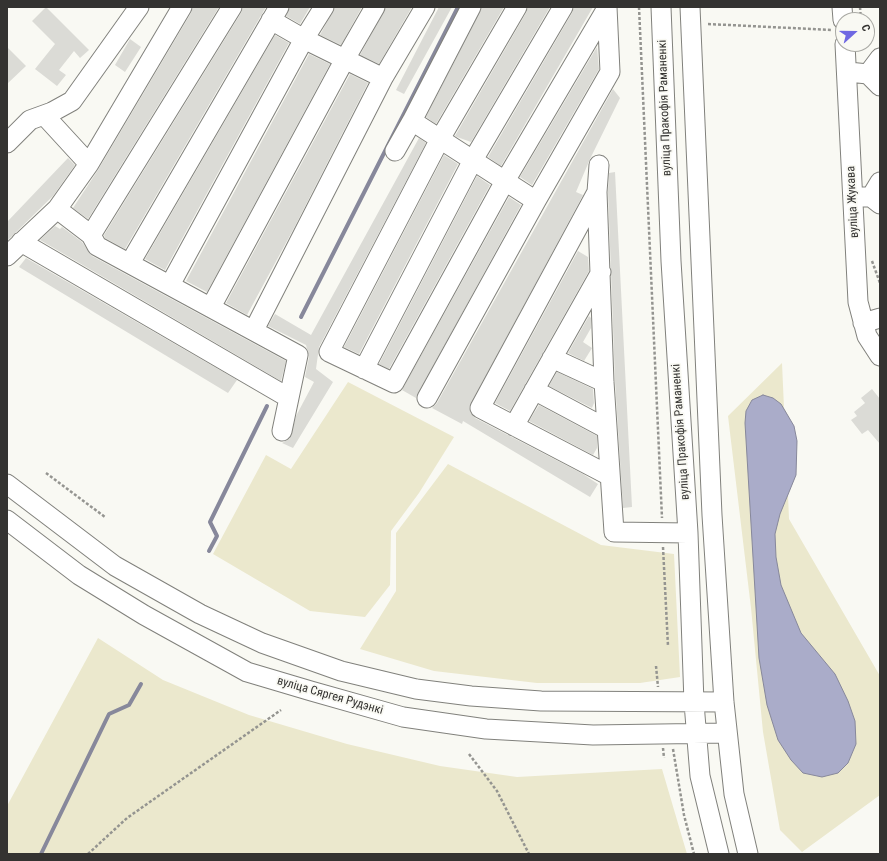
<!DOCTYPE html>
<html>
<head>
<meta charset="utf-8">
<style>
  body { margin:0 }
  #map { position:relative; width:887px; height:861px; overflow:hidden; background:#f9f9f3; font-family:"Roboto Condensed",sans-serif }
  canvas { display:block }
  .frame { position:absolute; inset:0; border:8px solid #343331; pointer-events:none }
  .north { position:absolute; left:835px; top:12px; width:40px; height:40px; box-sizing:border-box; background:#f9f9f3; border:1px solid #aaaaa5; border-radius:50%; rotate:69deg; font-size:11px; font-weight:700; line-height:16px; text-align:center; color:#343331 }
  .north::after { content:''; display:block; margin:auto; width:14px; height:18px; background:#6f68e2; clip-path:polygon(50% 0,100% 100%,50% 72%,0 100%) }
</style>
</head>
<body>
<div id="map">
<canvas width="887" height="861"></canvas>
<div class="frame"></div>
<div class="north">С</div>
</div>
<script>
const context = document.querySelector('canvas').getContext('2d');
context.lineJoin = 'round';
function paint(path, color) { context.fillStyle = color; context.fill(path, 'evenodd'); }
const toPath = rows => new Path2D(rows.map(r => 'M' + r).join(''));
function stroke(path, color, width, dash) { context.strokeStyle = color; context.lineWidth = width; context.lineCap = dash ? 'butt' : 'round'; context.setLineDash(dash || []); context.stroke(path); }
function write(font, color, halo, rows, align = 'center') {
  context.font = font + ' "Roboto Condensed",sans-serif'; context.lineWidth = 3.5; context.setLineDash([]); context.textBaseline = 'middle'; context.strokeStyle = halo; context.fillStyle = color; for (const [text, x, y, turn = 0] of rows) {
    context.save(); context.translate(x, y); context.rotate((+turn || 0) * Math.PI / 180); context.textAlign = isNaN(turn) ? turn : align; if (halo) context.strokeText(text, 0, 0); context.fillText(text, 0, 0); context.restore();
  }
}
const green = toPath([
  [782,363,784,408,794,426,797,441,796,475,788,495,789,519,880,676,880,795,802,852,780,830,763,732,751,608,728,416],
  [348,382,454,437,419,493,391,531,390,585,365,617,310,611,213,554,266,455,291,469],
  [448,464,601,545,674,554,680,677,640,683,537,683,434,671,360,649,396,591,396,533],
  [98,638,163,680,249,715,347,744,440,766,517,777,662,769,687,854,7,854,7,806]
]);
const water = toPath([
  [763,395,773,398,781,404,794,426,797,441,796,475,780,514,775,534,776,557,781,585,801,633,835,674,848,701,855,721,856,744,848,763,838,773,822,777,803,773,791,760,778,740,767,705,759,658,745,423,746,411,752,400,763,395]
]);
const stream = toPath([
  [301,317,458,7],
  [209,551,217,536,210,522,267,406],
  [41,854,109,714,129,705,141,684]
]);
const building = toPath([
  [46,7,89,50,80,58,74,51,59,70,66,75,57,86,35,69,55,44,32,21],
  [193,7,219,7,88,219,73,208,98,170,191,13],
  [243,7,266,7,125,249,105,238,104,235,241,13],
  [290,7,310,7,300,24,286,16],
  [335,7,362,7,341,45,320,35],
  [386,7,412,7,379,64,360,55],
  [439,7,452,7,404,94,396,90],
  [482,7,504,7,436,124,426,117],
  [528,7,550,7,471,142,457,137,455,136,526,13],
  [574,7,593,7,501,166,488,157,572,13],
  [275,35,289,43,165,270,145,259],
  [130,39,141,47,125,72,115,65],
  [7,47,26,66,7,84],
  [597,47,599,69,532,185,520,177],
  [309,54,330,64,207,292,186,281],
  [350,74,368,83,294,228,247,315,226,303],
  [613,89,620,98,590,159,576,192,583,195,469,408,471,413,475,418,583,474,598,484,590,497,463,421,462,424,432,408,437,403],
  [419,138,426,143,319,347,316,369,333,382,293,448,282,443,290,438,296,416,314,382,305,377,309,357,306,345,268,326,275,314,311,335],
  [444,155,458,164,359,354,344,347],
  [68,158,75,165,53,196,7,241,7,222],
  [615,172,632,507,623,508,615,381,608,192,609,173],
  [477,176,490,185,389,369,379,364],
  [509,197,521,205,416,398,402,390],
  [55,226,60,229,62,227,82,242,92,256,286,361,281,381,40,240],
  [578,251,588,257,589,271,510,411,495,403],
  [26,258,237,380,228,393,19,267],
  [589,316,591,318,591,328,583,342,592,348,584,361,568,353],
  [557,372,593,389,594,403,592,408,549,386],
  [872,389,880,399,880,444,868,430,862,434,851,420,857,416,854,412,865,403,861,398],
  [539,405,597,436,597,448,593,455,529,421]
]);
const path = toPath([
  [639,7,662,518],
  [860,7,861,20],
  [708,24,832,30],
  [872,261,880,283],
  [46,473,105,517],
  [663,547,668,646],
  [656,666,658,687],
  [663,748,664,758],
  [673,749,684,815,694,854],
  [469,754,497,791,529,854],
  [88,854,127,818,281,710]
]);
const minor = toPath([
  [232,7,91,235,97,246,298,355,282,431],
  [471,7,412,121,536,201],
  [517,7,440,139,329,352,394,383,505,181,607,8],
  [661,7,671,261,688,533,694,703,700,776,719,854],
  [690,7,712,515,724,702,734,794,748,854],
  [842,7,843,20],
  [271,20,304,39,383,78],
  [845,44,858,302,867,336,880,356],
  [848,72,868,74,880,86],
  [868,74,880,58],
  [44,115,89,164],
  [7,143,30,120,52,112,72,101,139,7],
  [395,151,412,121],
  [599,165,597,192,604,382,614,532,688,533],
  [597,192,480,408,610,476],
  [853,197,871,197,880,204],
  [871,197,880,182],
  [57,209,91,235],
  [21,242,289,398],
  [7,256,57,209,89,164,182,7],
  [130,263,279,7],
  [170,285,304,39,324,7],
  [211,307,345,59,375,7],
  [863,323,880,318],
  [254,330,383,78,425,7],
  [552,358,604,382],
  [364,369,473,160,563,7],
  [534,390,607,429],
  [427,398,536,201,610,72,607,7],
  [514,426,601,272],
  [7,484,115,566,200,614,262,643,341,671,416,689,471,696,541,701,724,702],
  [7,520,79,575,144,615,247,672,311,691,403,717,486,729,593,735,726,733]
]);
const streetNames = [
  ["вуліца Пракофія Раманенкі",665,108,-92],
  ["вуліца Жукава",853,202,-93],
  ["вуліца Пракофія Раманенкі",681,432,-94],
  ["вуліца Сяргея Рудэнкі",330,696,16]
];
paint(green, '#ebe8cd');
paint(water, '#aaacc9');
stroke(water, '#87889b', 1);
stroke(stream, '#87889b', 4);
paint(building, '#dbdbd6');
stroke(minor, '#81817c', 21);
stroke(path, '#949490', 2.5, [3, 2]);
stroke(minor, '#fff', 19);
write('12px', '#343331', '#f9f9f3', streetNames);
</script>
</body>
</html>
